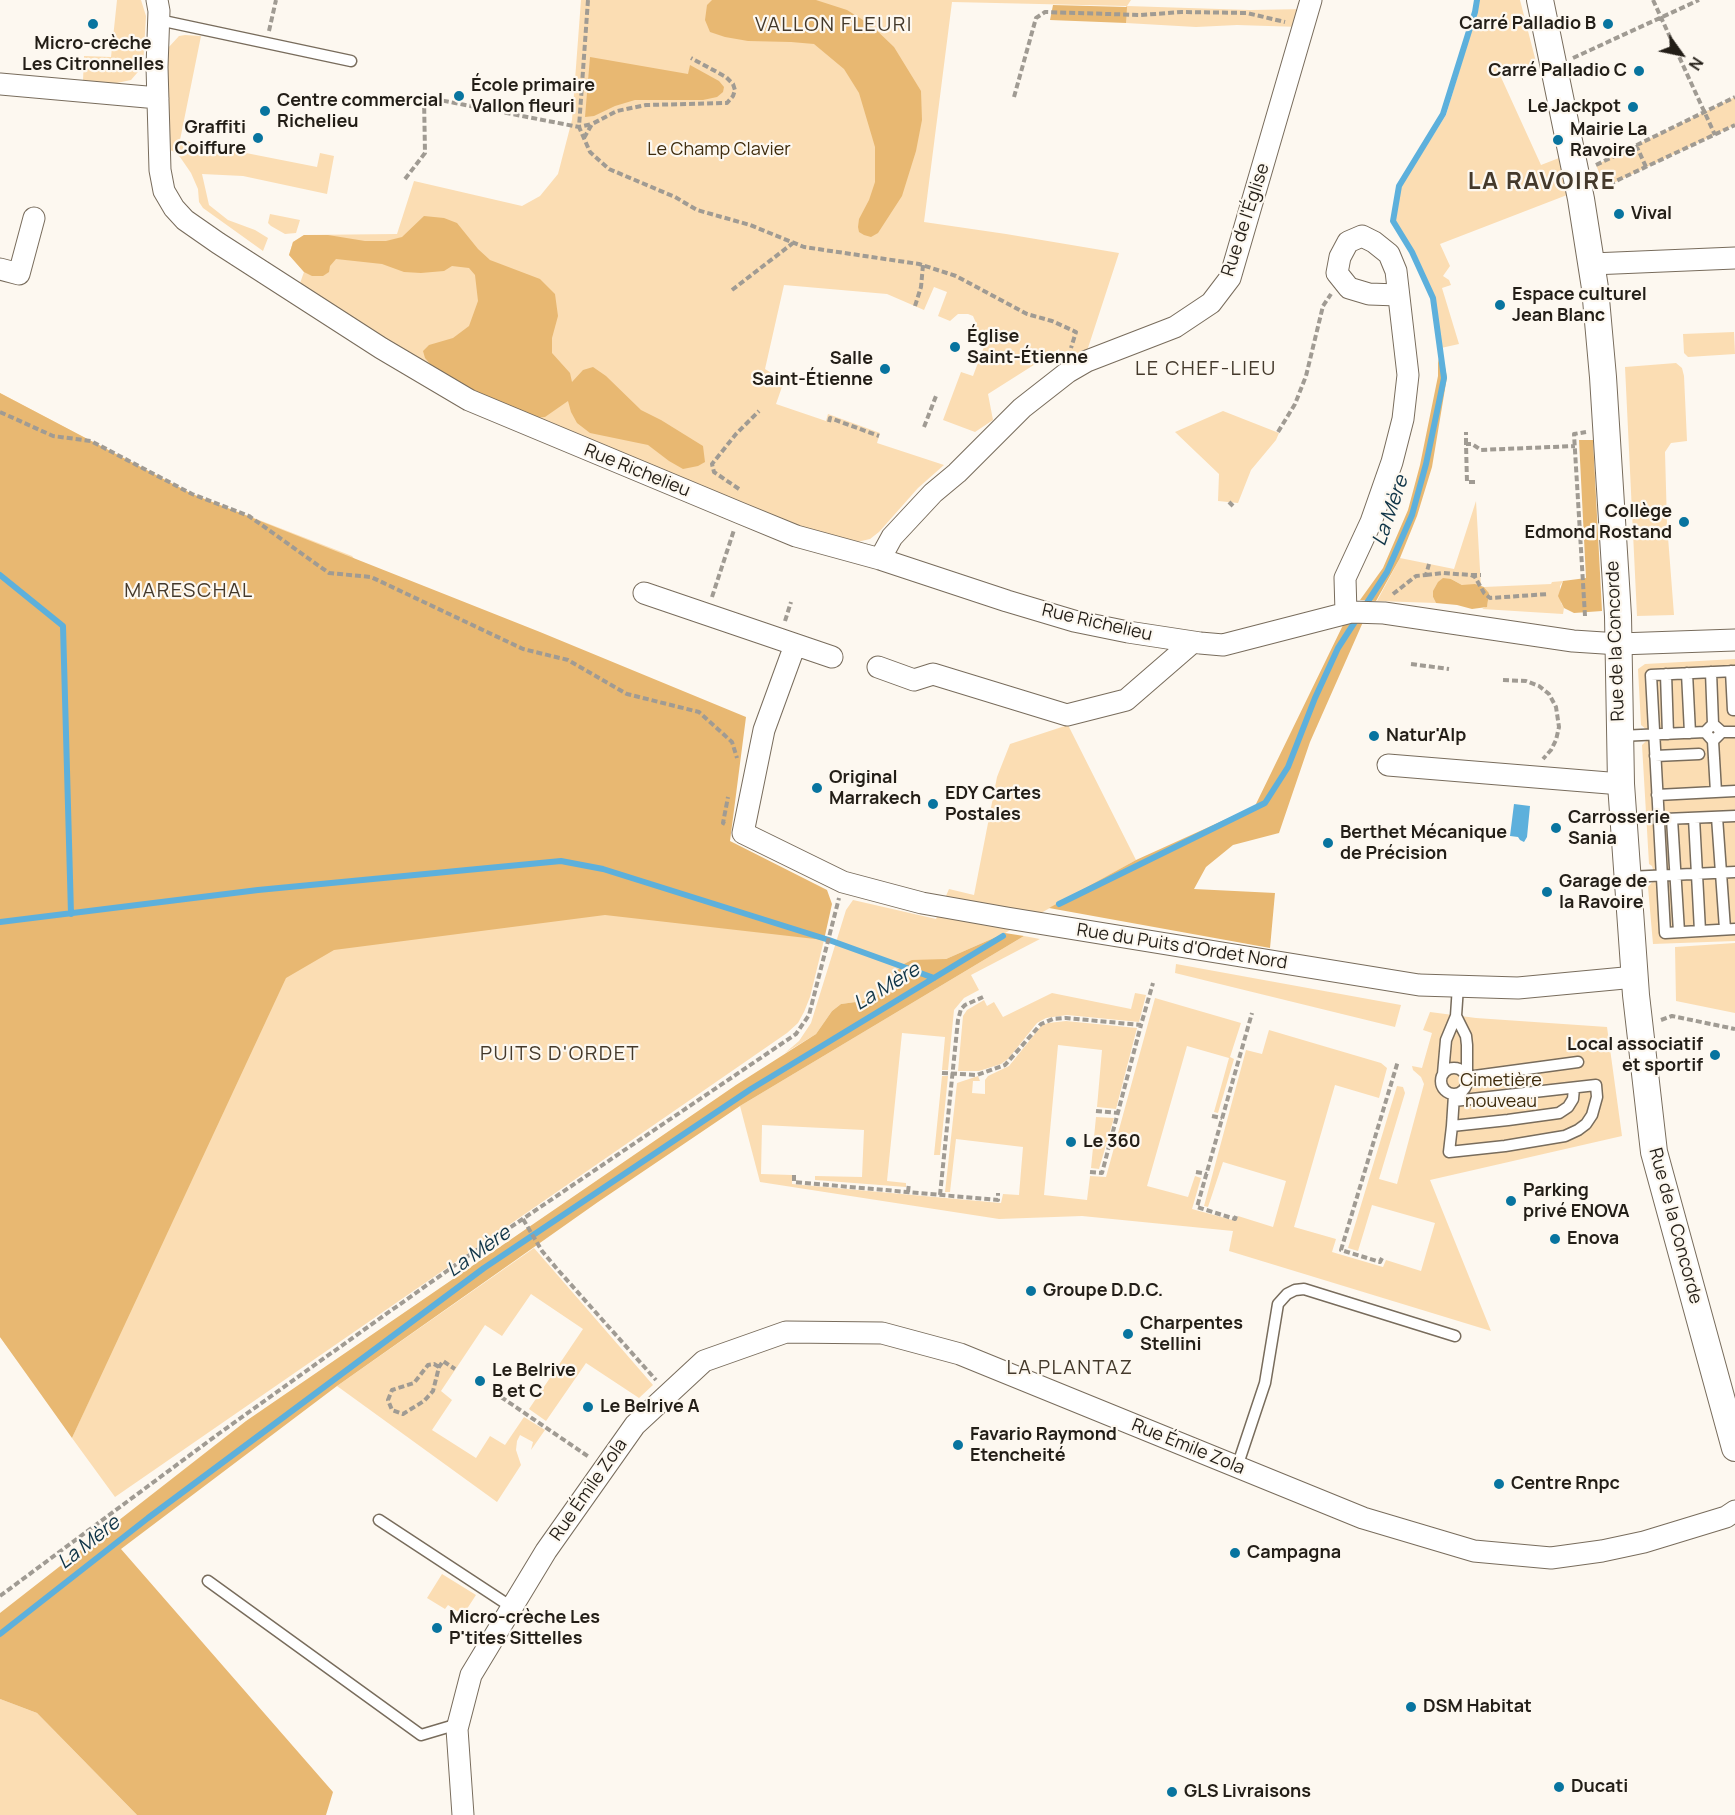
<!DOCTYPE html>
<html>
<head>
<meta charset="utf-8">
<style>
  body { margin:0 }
  #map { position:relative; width:1735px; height:1815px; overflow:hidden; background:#fdf8f0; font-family:Manrope,sans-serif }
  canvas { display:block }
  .north { position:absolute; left:1651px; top:24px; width:60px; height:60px; -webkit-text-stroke:4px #fdf8f0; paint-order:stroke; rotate:123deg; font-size:16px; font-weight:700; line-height:24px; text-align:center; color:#231e17 }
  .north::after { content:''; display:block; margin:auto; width:21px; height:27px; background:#231e17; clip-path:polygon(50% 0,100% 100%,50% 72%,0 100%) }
</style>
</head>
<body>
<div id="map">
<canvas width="1735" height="1815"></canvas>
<div class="north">N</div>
</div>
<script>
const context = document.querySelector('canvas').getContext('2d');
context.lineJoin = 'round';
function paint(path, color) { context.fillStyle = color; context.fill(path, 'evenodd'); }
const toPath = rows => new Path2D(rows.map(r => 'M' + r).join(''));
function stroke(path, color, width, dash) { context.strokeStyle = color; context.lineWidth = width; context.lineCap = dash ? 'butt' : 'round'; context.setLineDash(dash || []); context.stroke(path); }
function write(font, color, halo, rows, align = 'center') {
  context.font = font + ' Manrope,sans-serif'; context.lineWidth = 4.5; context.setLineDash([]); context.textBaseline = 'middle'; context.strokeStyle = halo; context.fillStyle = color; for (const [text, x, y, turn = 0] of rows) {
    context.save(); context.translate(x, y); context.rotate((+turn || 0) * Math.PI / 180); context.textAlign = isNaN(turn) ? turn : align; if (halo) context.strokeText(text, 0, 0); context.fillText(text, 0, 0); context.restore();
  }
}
const green = toPath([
  [117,0,141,0,146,16,143,66,131,80,112,84,83,81,84,56,111,57],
  [581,0,1131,0,1127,6,1250,10,1306,9,1300,27,1237,25,1196,27,1126,23,1126,6,952,2,924,222,1006,234,1119,253,1087,351,1063,367,1059,349,988,394,993,420,975,432,943,420,961,372,973,376,988,336,977,331,976,323,973,316,968,314,958,314,950,321,938,316,947,292,934,287,924,310,887,294,784,285,765,369,784,381,776,404,826,421,828,414,880,433,877,443,944,465,918,488,879,532,870,539,857,542,800,527,489,401,299,286,304,272,289,255,293,242,304,235,397,234,414,181,522,206,540,196,558,174,572,120],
  [1479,0,1520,0,1536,62,1500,75,1541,165,1559,158,1567,195,1440,244,1450,266,1443,276,1449,280,1451,285,1442,288,1459,344,1441,348,1435,297,1416,254,1395,220,1401,186,1446,115,1477,12],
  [185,35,201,36,180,140,317,167,320,153,334,156,327,194,243,176,202,174,209,205,228,220,255,230,268,238,263,251,203,208,199,202,198,189,191,173,180,157,173,151,164,149,168,48,179,36],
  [1735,97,1735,125,1605,187,1596,165],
  [270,214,300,220,296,233,285,234,271,226,268,223],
  [1734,332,1735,354,1688,357,1684,353,1683,334],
  [1676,363,1682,368,1684,376,1687,441,1671,443,1665,452,1667,524,1674,615,1637,616,1625,367],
  [0,393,192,494,352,556,529,776,818,913,824,940,810,997,804,1012,798,1023,787,1033,115,1497,72,1438,93,1392,21,1365,0,1337],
  [1223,411,1279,433,1276,440,1251,470,1238,503,1218,501,1219,474,1175,432],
  [1476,501,1481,587,1462,585,1451,579,1433,597,1436,603,1377,601,1400,558,1454,569],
  [1563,581,1560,586,1561,603,1564,608,1563,614,1482,609,1487,606,1489,593,1484,587,1551,584,1552,582],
  [1735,659,1735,941,1653,944,1648,887,1654,880,1654,873,1652,866,1649,864,1642,745,1647,740,1647,730,1641,725,1638,669,1645,664],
  [1068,725,1136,860,1005,933,946,959,895,974,877,996,870,1000,841,1004,832,1011,816,1034,785,1053,799,1041,811,1023,846,910,853,900,936,919,949,889,974,895,997,777,1010,744],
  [1024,936,1040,939,971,975,979,990,964,998,954,1010,948,1070,942,1070,945,1037,902,1033,887,1181,906,1183,906,1187,815,1180,815,1176,862,1177,864,1130,762,1125,761,1174,792,1175,792,1184,1001,1203,1003,1194,1019,1195,1023,1147,956,1139,950,1192,945,1192,957,1083,978,1076,980,1081,973,1081,972,1093,985,1094,985,1080,988,1076,1009,1066,1042,1025,1048,1023,1066,1021,1137,1028,1116,1109,1097,1107,1102,1050,1058,1045,1044,1195,1087,1200,1090,1176,1106,1177,1155,998,1241,1023,1230,1057,1234,1059,1218,1113,1214,1112,1229,1058,1187,1046,1147,1186,1188,1197,1195,1176,1201,1178,1192,1209,1236,1221,1238,1216,1273,1227,1286,1181,1223,1162,1208,1207,1204,1206,1246,1050,1262,1054,1269,1030,1381,1063,1387,1068,1379,1098,1335,1085,1294,1227,1336,1239,1332,1252,1383,1267,1386,1260,1421,1271,1435,1223,1372,1205,1358,1251,1348,1248,1397,1086,1403,1087,1405,1093,1379,1179,1397,1184,1424,1084,1421,1077,1413,1070,1412,1066,1422,1068,1432,1033,1423,1030,1430,1012,1476,1018,1607,1027,1622,1136,1430,1180,1491,1331,1229,1251,1233,1231,1082,1216,999,1219,760,1182,740,1106],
  [1735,943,1735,1013,1676,1001,1675,947],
  [1176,964,1401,1005,1395,1027,1175,973],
  [1052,993,1131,1009,1135,993,1146,995,1139,1022,1067,1015,1046,1018,1037,1023,1008,1059,1001,1064,979,1071,958,1071,963,1016,967,1010,984,1000,987,1006,994,1002,1003,1017],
  [942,1076,948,1076,940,1155,934,1155],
  [1096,1117,1114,1118,1099,1169,1091,1168],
  [534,1248,653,1385,639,1398,586,1363,546,1421,529,1409,583,1329,531,1294,502,1336,485,1325,441,1391,452,1400,432,1430,476,1458,490,1436,505,1445,524,1417,545,1430,531,1450,533,1442,520,1435,517,1441,516,1450,521,1465,497,1502,337,1386],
  [442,1574,476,1595,463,1615,448,1605,445,1609,427,1598],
  [0,1699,37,1713,137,1815,0,1815]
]);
const forest = toPath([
  [712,0,816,0,847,10,871,25,894,47,921,91,922,120,916,151,902,196,878,233,871,237,864,235,859,232,858,227,859,219,869,200,875,182,875,147,859,93,844,69,814,44,791,42,748,41,725,37,710,32,705,20,707,5],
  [1053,5,1127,7,1126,23,1050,20],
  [590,57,688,74,690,65,719,81,724,87,723,92,717,97,703,100,635,100,615,106,594,116,585,117],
  [424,216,444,218,457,223,478,249,490,260,540,279,555,294,558,316,552,338,552,353,570,373,572,382,583,370,593,367,606,376,641,410,661,420,703,446,705,462,698,466,683,469,669,461,648,445,590,433,577,423,571,412,568,401,545,417,530,418,439,374,425,358,423,351,429,345,453,338,469,326,478,301,475,275,469,268,452,266,444,271,421,273,404,272,382,264,336,259,330,266,329,272,323,276,312,276,304,272,289,255,293,242,304,235,328,235,365,241,386,241,402,237],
  [1441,348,1447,377,1432,467,1417,516,1400,558,1376,601,1360,600,1383,568,1408,510,1420,465,1438,376,1438,363],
  [0,393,192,494,540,632,746,717,730,841,827,890,832,904,824,940,605,915,334,950,286,978,72,1438,0,1337],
  [1579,440,1593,440,1602,611,1574,613,1564,608,1558,596,1563,581,1586,578],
  [1443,578,1451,579,1462,585,1475,584,1484,587,1489,593,1487,607,1472,609,1457,605,1436,603,1433,597,1433,591,1438,582],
  [1363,622,1310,742,1279,833,1233,845,1206,867,1194,889,1275,893,1270,948,1049,908,1136,860,1255,806,1344,623],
  [1005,933,1024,936,740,1106,598,1202,337,1386,121,1549,333,1792,326,1815,137,1815,37,1713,0,1699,0,1613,246,1421,736,1085,816,1034,832,1011,841,1004,870,1000,877,996,902,965,912,960,946,959]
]);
const water = toPath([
  [1514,804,1530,806,1527,837,1524,842,1520,840,1518,837,1510,836]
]);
const stream = toPath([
  [0,575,63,626,71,914],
  [1363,609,1387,572,1412,515,1426,464,1444,378,1433,298,1412,252,1393,221,1399,186,1443,114,1475,12,1477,0],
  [1059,904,1265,803,1288,767,1315,698,1338,648,1358,617],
  [0,922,258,890,561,861,603,869,829,940,934,978],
  [0,1634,148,1518,484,1268,751,1089,1003,936]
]);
const path = toPath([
  [588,0,579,127,590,152,609,169,675,197,697,210,750,225,804,247,919,264,956,276,1027,314,1052,321,1076,332,1071,348],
  [1653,0,1715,135],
  [269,31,276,0],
  [1573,58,1699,0],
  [1014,97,1036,18,1045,12,1141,15,1182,12,1247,13,1285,22],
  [584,138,592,124,617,111,646,105,727,103,733,96,735,90,733,84,726,77,691,58],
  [1636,145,1646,167],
  [1596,165,1735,97],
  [405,179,425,153,424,97,579,127,592,124],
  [1601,188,1735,125],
  [732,290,793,243],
  [915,306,921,287,923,265],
  [0,412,53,436,91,441,192,494,249,516,329,573,371,577,523,649,568,660,627,694,699,712,732,742,737,758],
  [829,422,830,418,879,436],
  [924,427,936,396],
  [1278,432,1295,404,1306,376,1323,306,1331,294],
  [1466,444,1466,432],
  [1475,482,1467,482,1466,444,1472,444,1481,450,1575,446],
  [739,489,714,472,712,464,736,434,759,411],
  [1229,502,1233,506],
  [1426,575,1443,573,1471,575,1475,577,1484,593,1490,598,1549,594],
  [1471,575,1481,575],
  [1393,594,1416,576,1426,575,1429,564],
  [712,597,734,530],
  [1585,616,1574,434,1586,432],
  [785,621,791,602],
  [1411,664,1449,669],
  [1503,680,1526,681,1539,686,1549,694,1556,707,1559,727,1556,740,1551,750,1543,759],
  [725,824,723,823,728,797],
  [1661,1020,1672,1016,1735,1029],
  [942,1073,977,1075,1005,1065,1041,1024,1053,1019,1066,1018,1141,1025,1153,983],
  [1096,1111,1118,1113],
  [1212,1116,1222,1118],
  [1090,1172,1102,1173,1141,1025],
  [1196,1172,1207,1174],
  [794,1175,794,1182,998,1200,998,1193],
  [908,1192,909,1183],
  [940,1195,958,1020,961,1009,965,1005,983,997],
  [1236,1216,1235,1219,1197,1207,1252,1013],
  [523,1219,542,1251,558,1270,656,1380],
  [1382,1258,1380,1262,1341,1250,1398,1061],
  [439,1367,434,1364,428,1365,414,1383,392,1390,388,1400,392,1410,403,1414,424,1401,433,1391,439,1367,443,1361,455,1369],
  [501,1397,589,1457],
  [0,1596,221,1432,365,1329,468,1256,796,1034,809,1015,839,898]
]);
const service = toPath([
  [159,20,351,61],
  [1731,671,1733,710,1735,710],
  [1735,671,1651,675,1665,933,1735,929],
  [1711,672,1713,724],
  [1687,673,1690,733],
  [1666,674,1668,734],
  [1722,732,1713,724,1705,732,1713,741,1722,732,1735,732],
  [1620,736,1705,732],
  [1713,741,1716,792],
  [1655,756,1699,754],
  [1657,795,1735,791],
  [1717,817,1725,929],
  [1694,818,1700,931],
  [1665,819,1735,816],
  [1672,819,1679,932],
  [1628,877,1735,872],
  [1456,1016,1466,1036,1467,1045,1467,1075],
  '1441 1081a13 13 0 1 1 26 0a13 13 0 1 1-26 0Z',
  [1443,1074,1446,1040,1456,1016,1458,986],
  [1467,1077,1578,1062],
  [1454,1095,1452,1126,1508,1120,1559,1113,1568,1107,1573,1099,1574,1088],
  [1452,1126,1449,1152,1505,1146,1565,1136,1578,1130,1586,1124,1592,1115,1597,1097,1596,1085,1454,1101],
  [1237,1467,1265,1383,1278,1304,1287,1294,1295,1290,1304,1289,1455,1336],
  [379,1520,513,1608],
  [208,1581,421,1735,458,1724]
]);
const minor = toPath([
  [157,0,159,11,157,67,160,170,164,191,174,208,185,220,218,243,381,348,469,400,740,513,796,536,880,559,1007,601,1074,621,1128,632,1200,643,1223,645,1351,612,1384,613,1573,641,1619,644,1735,640],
  [0,84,158,98],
  [1592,264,1735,258],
  [0,269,19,274,34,218],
  [880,559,892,537,933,493,957,473,1022,408,1068,372,1087,361,1175,327,1211,303,1230,278,1311,0],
  [644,593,832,657],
  [1346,613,1345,578,1371,522,1392,462,1403,419,1408,375,1396,271,1389,254,1374,242,1362,236,1348,242,1340,257,1337,273,1349,288,1369,294,1398,295],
  [795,645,764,730,743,833,843,882,922,903,1007,918,1419,985,1518,988,1635,977],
  [878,667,914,680,933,674,1067,715,1126,700,1193,642],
  [1388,765,1621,784],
  [463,1815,457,1729,471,1675,546,1551,635,1425,704,1361,786,1332,882,1333,960,1354,1363,1518,1474,1551,1551,1558,1602,1551,1644,1542,1726,1517,1735,1511]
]);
const tertiary = toPath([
  [1540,0,1581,199,1595,288,1603,377,1618,616,1621,784,1636,995,1654,1152,1735,1448]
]);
const markers = [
  [93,24,6,"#08749f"],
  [1608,24,6,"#08749f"],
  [1639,71,6,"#08749f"],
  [459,96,6,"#08749f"],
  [1633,107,6,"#08749f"],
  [265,111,6,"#08749f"],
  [258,138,6,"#08749f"],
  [1558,140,6,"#08749f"],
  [1619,214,6,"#08749f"],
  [1500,305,6,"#08749f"],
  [955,347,6,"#08749f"],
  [885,369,6,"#08749f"],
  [1684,522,6,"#08749f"],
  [1374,736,6,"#08749f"],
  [817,788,6,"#08749f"],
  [933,804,6,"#08749f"],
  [1556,828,6,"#08749f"],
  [1328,843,6,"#08749f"],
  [1547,892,6,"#08749f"],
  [1715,1055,6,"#08749f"],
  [1071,1142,6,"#08749f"],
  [1511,1201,6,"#08749f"],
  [1555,1239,6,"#08749f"],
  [1031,1291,6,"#08749f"],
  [1128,1334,6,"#08749f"],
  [480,1381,6,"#08749f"],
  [588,1407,6,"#08749f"],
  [958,1445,6,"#08749f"],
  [1499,1484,6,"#08749f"],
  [1235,1553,6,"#08749f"],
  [437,1628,6,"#08749f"],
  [1411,1707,6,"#08749f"],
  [1559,1787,6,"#08749f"],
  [1172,1792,6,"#08749f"]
];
const poiNames = [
  ["Carré Palladio B",1596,24,"right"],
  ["Micro-crèche",93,44,"center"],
  ["Les Citronnelles",93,65,"center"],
  ["Carré Palladio C",1627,71,"right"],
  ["École primaire",471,86],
  ["Vallon fleuri",471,107],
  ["Centre commercial",277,101],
  ["Richelieu",277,122],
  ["Le Jackpot",1621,107,"right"],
  ["Graffiti",246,128,"right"],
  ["Coiffure",246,149,"right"],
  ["Mairie La",1570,130],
  ["Ravoire",1570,151],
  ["Vival",1631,214],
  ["Espace culturel",1512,295],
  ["Jean Blanc",1512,316],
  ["Église",967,337],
  ["Saint-Étienne",967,358],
  ["Salle",873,359,"right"],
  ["Saint-Étienne",873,380,"right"],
  ["Collège",1672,512,"right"],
  ["Edmond Rostand",1672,533,"right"],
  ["Natur'Alp",1386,736],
  ["Original",829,778],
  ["Marrakech",829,799],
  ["EDY Cartes",945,794],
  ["Postales",945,815],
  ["Carrosserie",1568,818],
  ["Sania",1568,839],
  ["Berthet Mécanique",1340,833],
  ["de Précision",1340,854],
  ["Garage de",1559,882],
  ["la Ravoire",1559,903],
  ["Local associatif",1703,1045,"right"],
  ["et sportif",1703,1066,"right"],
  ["Le 360",1083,1142],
  ["Parking",1523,1191],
  ["privé ENOVA",1523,1212],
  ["Enova",1567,1239],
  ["Groupe D.D.C.",1043,1291],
  ["Charpentes",1140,1324],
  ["Stellini",1140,1345],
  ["Le Belrive",492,1371],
  ["B et C",492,1392],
  ["Le Belrive A",600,1407],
  ["Favario Raymond",970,1435],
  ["Etencheité",970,1456],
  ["Centre Rnpc",1511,1484],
  ["Campagna",1247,1553],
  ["Micro-crèche Les",449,1618],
  ["P'tites Sittelles",449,1639],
  ["DSM Habitat",1423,1707],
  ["Ducati",1571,1787],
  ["GLS Livraisons",1184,1792]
];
const parkNames = [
  ["Le Champ Clavier",719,150],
  ["Cimetière",1501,1081],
  ["nouveau",1501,1102]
];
const streetNames = [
  ["Rue de l'Église",1246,220,-72],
  ["Rue Richelieu",637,471,22],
  ["Rue Richelieu",1097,623,13],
  ["Rue de la Concorde",1616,641,-92],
  ["Rue du Puits d'Ordet Nord",1182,947,9],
  ["Rue de la Concorde",1675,1226,75],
  ["Rue Émile Zola",1188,1447,22],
  ["Rue Émile Zola",589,1490,-55]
];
const neighbourhoodNames = [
  ["VALLON FLEURI",834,25],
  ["LE CHEF-LIEU",1206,369],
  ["MARESCHAL",189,591],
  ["PUITS D'ORDET",560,1054],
  ["LA PLANTAZ",1070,1368]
];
const waterNames = [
  ["La Mère",1391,511,-71],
  ["La Mère",887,987,-31],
  ["La Mère",479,1252,-35],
  ["La Mère",89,1543,-38]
];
const districtNames = [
  ["LA RAVOIRE",1542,182]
];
paint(green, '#fbddb3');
paint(forest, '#e8b872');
paint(water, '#5db0dc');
stroke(stream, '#5db0dc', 6);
stroke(service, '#786c5c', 13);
stroke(minor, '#786c5c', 23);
stroke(tertiary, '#786c5c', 28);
stroke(path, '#a09b93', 4, [6, 3]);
stroke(service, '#fff', 10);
stroke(minor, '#fff', 21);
stroke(tertiary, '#fff', 26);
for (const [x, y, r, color] of markers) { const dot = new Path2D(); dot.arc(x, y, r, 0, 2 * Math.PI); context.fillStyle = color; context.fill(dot); stroke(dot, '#fdf8f0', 2); }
write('bold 18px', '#231e17', '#fdf8f0', poiNames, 'left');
write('18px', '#3f2c0d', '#fdf8f0', parkNames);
write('18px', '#231e17', '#fdf8f0', streetNames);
context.letterSpacing = '1.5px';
write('20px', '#44392b', '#fdf8f0', neighbourhoodNames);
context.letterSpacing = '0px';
write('italic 20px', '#0f3447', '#fdf8f0', waterNames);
context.letterSpacing = '1.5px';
write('bold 24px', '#44392b', '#fdf8f0', districtNames);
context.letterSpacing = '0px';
</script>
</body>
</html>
